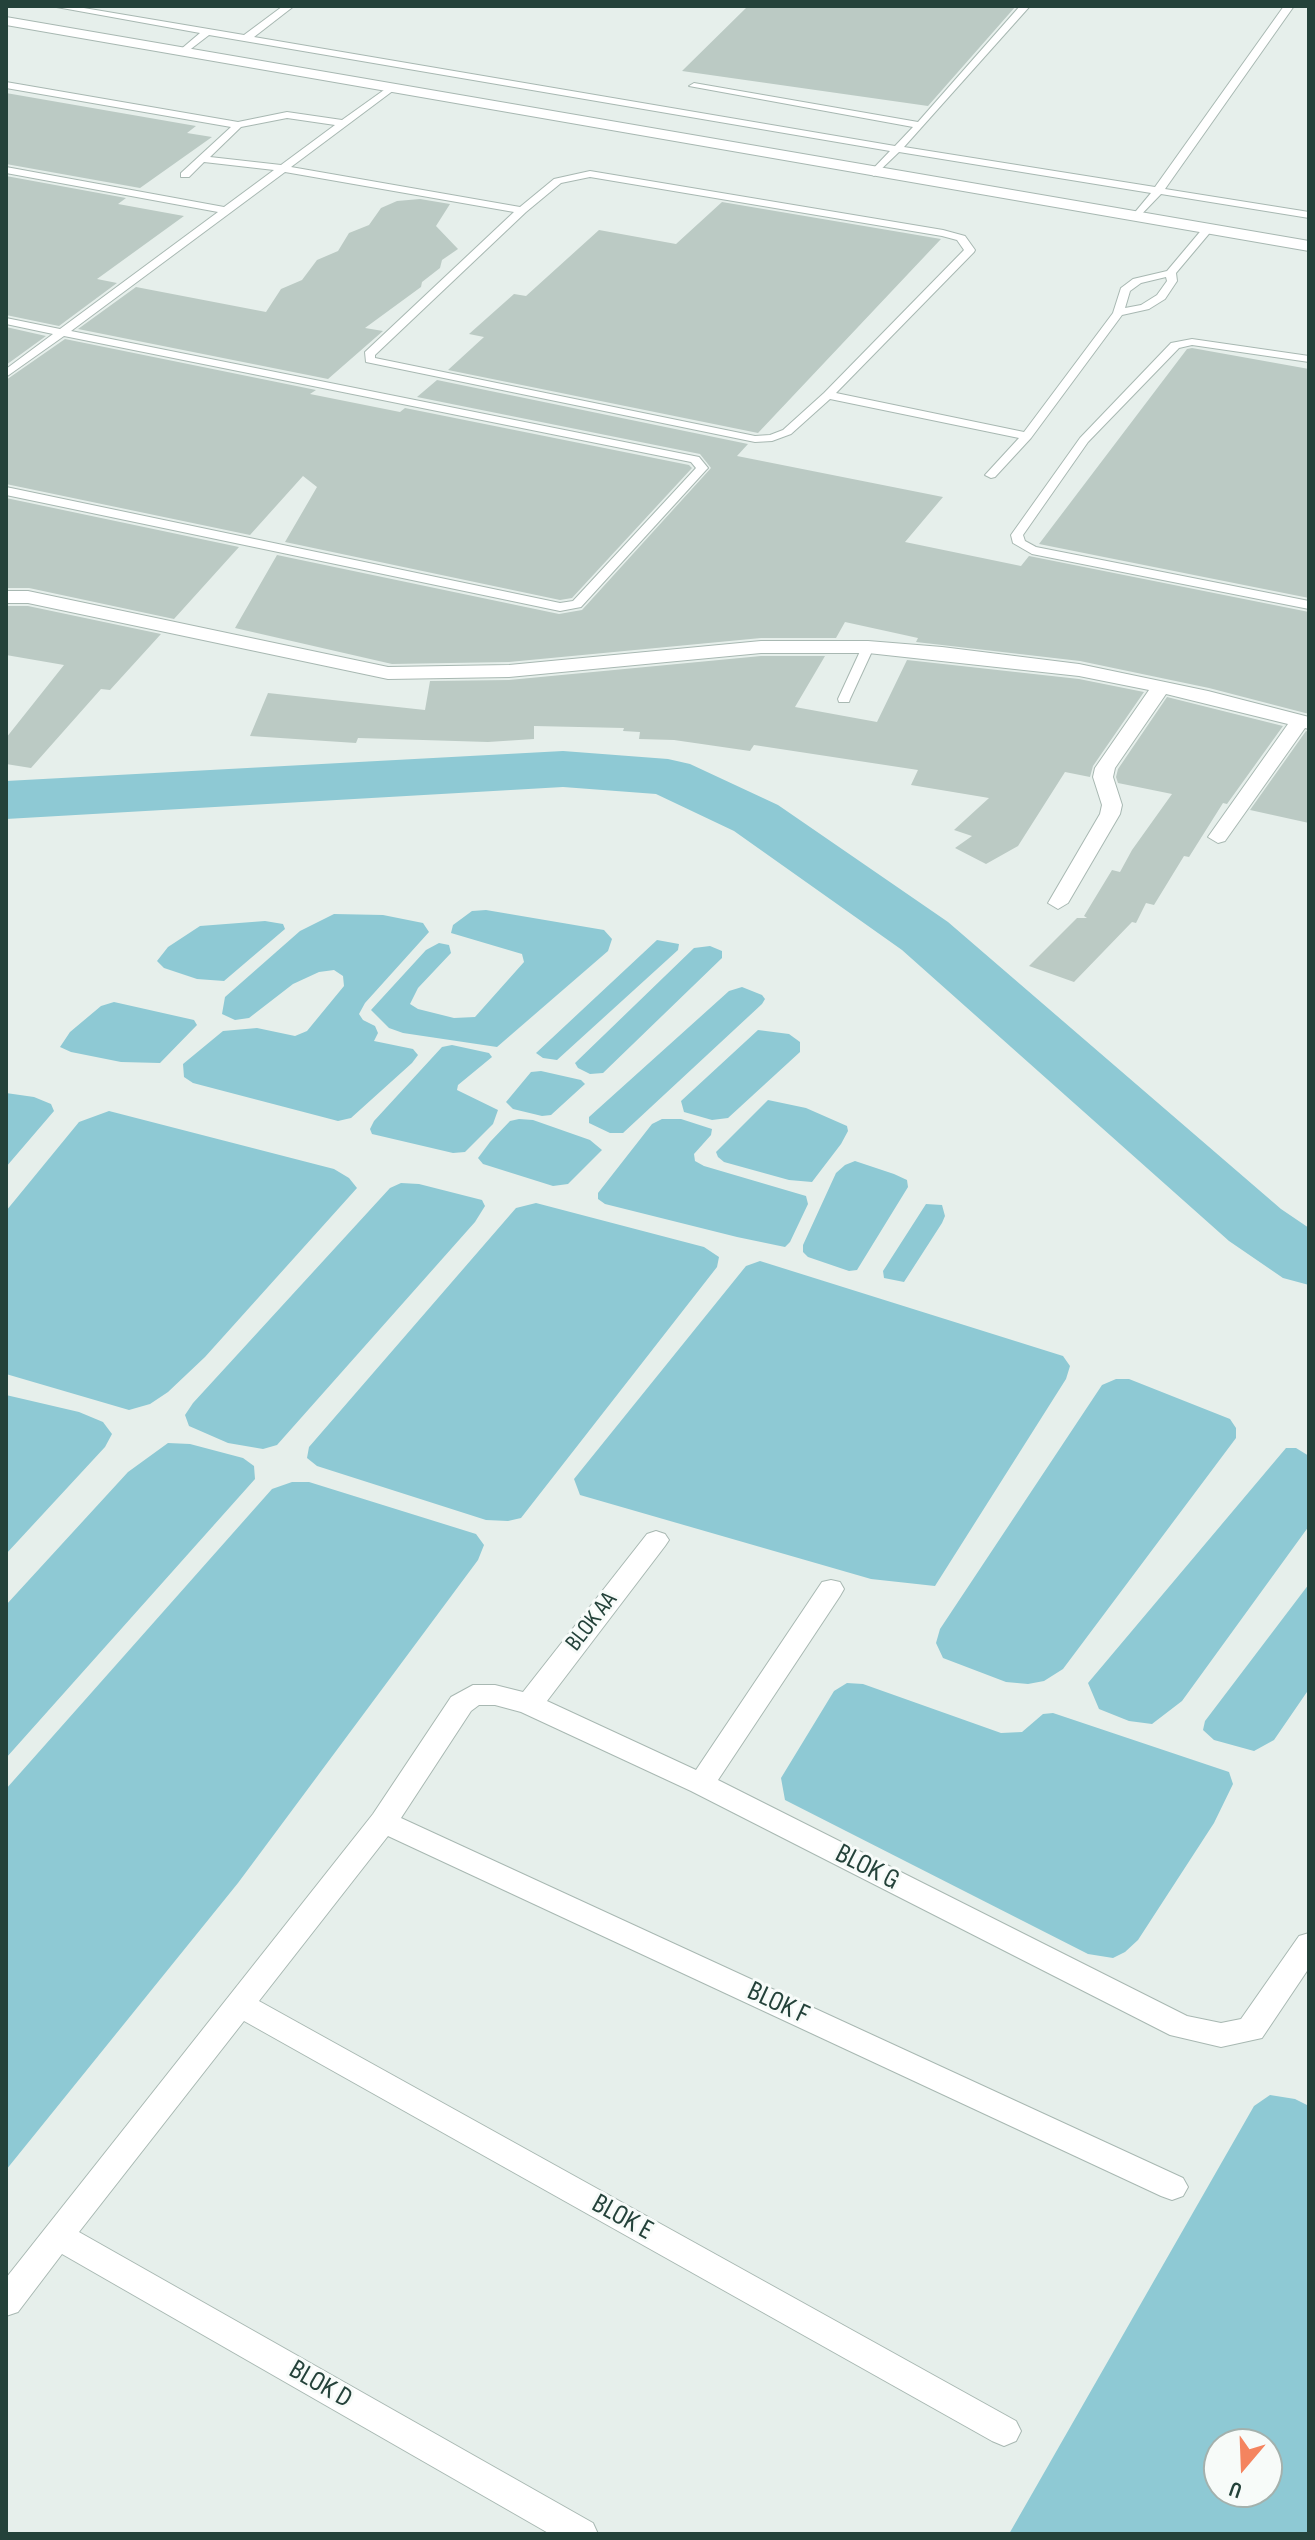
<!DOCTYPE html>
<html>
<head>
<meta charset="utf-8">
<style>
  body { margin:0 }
  #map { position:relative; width:1315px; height:2540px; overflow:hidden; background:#e6efeb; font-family:"Sofia Sans Condensed",sans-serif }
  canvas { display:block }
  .frame { position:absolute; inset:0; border:8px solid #24423a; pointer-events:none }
  .north { position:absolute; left:1203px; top:2428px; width:80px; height:80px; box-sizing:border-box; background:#f7fbf9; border:2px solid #a3b1ad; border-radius:50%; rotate:199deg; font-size:22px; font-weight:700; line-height:32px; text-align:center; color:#24423a }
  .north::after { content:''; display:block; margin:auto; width:28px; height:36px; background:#f4845f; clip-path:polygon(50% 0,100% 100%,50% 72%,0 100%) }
</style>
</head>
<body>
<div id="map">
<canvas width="1315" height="2540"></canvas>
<div class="frame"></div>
<div class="north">U</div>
</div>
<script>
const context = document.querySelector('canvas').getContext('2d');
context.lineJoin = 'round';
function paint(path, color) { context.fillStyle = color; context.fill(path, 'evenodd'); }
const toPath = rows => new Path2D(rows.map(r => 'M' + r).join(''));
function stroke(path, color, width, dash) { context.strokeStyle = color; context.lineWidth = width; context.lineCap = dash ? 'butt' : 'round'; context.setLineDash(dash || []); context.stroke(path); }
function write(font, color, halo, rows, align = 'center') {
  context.font = font + ' "Sofia Sans Condensed",sans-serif'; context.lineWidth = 6; context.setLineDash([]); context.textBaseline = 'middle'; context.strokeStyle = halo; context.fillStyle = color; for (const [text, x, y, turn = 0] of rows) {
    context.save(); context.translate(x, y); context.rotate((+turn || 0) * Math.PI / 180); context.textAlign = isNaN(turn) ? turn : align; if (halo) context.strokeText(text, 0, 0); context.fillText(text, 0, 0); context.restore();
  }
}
const water = toPath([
  [486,910,604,930,612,939,608,951,497,1047,403,1033,389,1028,371,1010,426,950,439,943,449,945,451,953,418,988,410,1004,418,1009,454,1018,475,1017,524,962,522,954,451,933,453,925,472,911],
  [334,914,383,915,423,923,429,932,365,1003,359,1014,363,1020,375,1026,378,1033,374,1041,413,1049,418,1055,412,1063,351,1118,338,1121,193,1083,184,1077,183,1064,223,1031,257,1028,295,1036,307,1031,344,986,343,976,334,970,319,972,293,984,249,1018,235,1020,222,1014,225,997,300,931],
  [265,921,283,924,285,929,224,981,197,979,164,968,157,961,168,947,200,926],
  [657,940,679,944,678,950,557,1060,543,1058,536,1053],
  [710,946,722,951,722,958,603,1073,590,1074,578,1068,575,1063,694,948],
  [742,987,762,995,765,999,762,1004,623,1133,610,1133,589,1123,589,1117,729,991],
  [114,1002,194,1020,197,1025,160,1063,121,1062,71,1052,60,1047,70,1032,101,1006],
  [758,1030,789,1034,800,1042,800,1052,728,1118,712,1120,684,1112,681,1101],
  [452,1045,489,1053,492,1057,458,1085,457,1090,498,1110,493,1124,465,1152,453,1153,372,1134,370,1129,374,1121,442,1047],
  [541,1071,581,1080,585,1084,551,1115,542,1116,513,1109,506,1102,531,1072],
  [6,1093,34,1097,51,1104,54,1111,6,1167],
  [768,1100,806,1108,847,1126,848,1131,841,1144,812,1182,789,1180,724,1162,718,1157,716,1152],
  [109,1111,334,1169,349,1178,357,1188,205,1357,168,1392,150,1404,129,1410,6,1374,6,1211,79,1122],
  [519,1119,533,1120,590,1140,602,1150,568,1184,553,1186,483,1164,478,1158,490,1142,510,1121],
  [662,1119,681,1119,712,1129,711,1135,694,1154,695,1161,704,1166,806,1196,808,1204,790,1242,785,1247,737,1237,605,1204,598,1199,598,1193,652,1124],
  [855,1161,894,1174,907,1180,908,1187,857,1270,849,1271,808,1257,803,1252,803,1245,836,1173,845,1165],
  [401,1183,419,1184,482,1200,485,1206,475,1222,277,1445,263,1449,228,1443,189,1426,185,1415,193,1403,390,1188],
  [536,1203,704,1247,719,1257,717,1267,521,1518,508,1521,486,1520,317,1466,307,1458,309,1447,516,1208],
  [926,1204,942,1205,945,1216,942,1223,904,1282,884,1278,883,1271],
  [760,1261,1063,1356,1070,1366,1066,1379,935,1586,871,1579,580,1495,574,1479,746,1266],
  [1116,1379,1129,1379,1230,1419,1236,1428,1236,1438,1063,1669,1044,1681,1028,1684,1006,1682,943,1658,936,1643,940,1629,1102,1385],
  [6,1395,79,1412,103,1422,112,1434,105,1447,6,1554],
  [168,1443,190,1444,243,1458,254,1466,255,1479,6,1758,6,1605,128,1472],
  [1286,1448,1296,1448,1309,1456,1309,1526,1182,1701,1152,1724,1129,1721,1099,1709,1088,1683],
  [292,1482,309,1482,476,1534,484,1545,478,1560,238,1883,6,2170,6,1789,272,1489],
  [1309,1584,1309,1689,1274,1740,1254,1751,1214,1740,1203,1730,1205,1721],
  [847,1683,863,1684,1001,1733,1022,1732,1043,1714,1053,1713,1229,1772,1233,1784,1214,1823,1138,1940,1125,1952,1113,1958,1088,1954,785,1800,781,1778,834,1691],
  [1270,2095,1295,2099,1309,2106,1309,2534,1009,2534,1254,2106],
  [1219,2444,1267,2444,1267,2492,1219,2492]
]);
const river = toPath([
  [563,751,668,759,690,764,778,805,948,922,1281,1209,1309,1228,1309,1285,1283,1278,1229,1241,902,950,734,831,656,794,563,787,6,819,6,781,563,751]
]);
const building = toPath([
  [748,6,1016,6,928,106,682,71],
  [6,93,196,126,187,133,212,137,140,188,6,164],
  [6,176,126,198,118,204,184,216,97,279,117,283,59,326,6,315],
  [420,199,450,204,436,226,458,249,442,260,440,268,422,282,421,287,365,328,383,331,328,379,78,329,136,287,266,312,281,289,302,280,317,260,338,251,349,233,369,225,381,208,397,201],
  [722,202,941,239,758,433,448,370,484,337,469,334,514,294,526,296,599,230,676,244],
  [6,327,46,336,6,365],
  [65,339,316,390,310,394,400,412,405,408,689,465,692,468,572,598,560,600,285,542,317,487,303,476,250,535,6,484,6,380],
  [1192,348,1309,369,1309,598,1039,544,1187,349],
  [437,380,748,444,737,456,943,497,905,542,1021,566,1029,556,1309,612,1309,714,1209,688,1080,661,916,642,918,638,845,622,836,638,761,638,509,662,392,664,235,628,277,555,559,614,582,610,711,468,700,454,417,397],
  [6,498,239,547,174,619,29,588,6,588],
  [6,606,28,606,161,634,110,690,101,689,31,768,6,764,6,738,64,665,6,655],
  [761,656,825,656,795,707,877,722,907,660,1079,679,1144,692,1093,766,1090,777,1065,772,1018,846,986,864,955,848,972,836,954,830,989,798,911,785,918,770,754,745,750,751,674,740,639,739,640,732,623,731,624,728,534,726,534,739,488,742,358,738,356,743,250,736,268,693,425,710,430,681,509,680],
  [1167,697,1283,726,1227,804,1223,803,1189,857,1184,856,1154,905,1146,903,1136,923,1132,922,1074,982,1029,966,1077,918,1087,918,1084,916,1112,870,1120,872,1132,850,1172,794,1118,783,1116,777,1118,769],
  [1306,731,1309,732,1309,823,1250,810]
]);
const lane = toPath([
  [51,6,72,6,244,35,283,6,294,6,254,37,895,146,913,127,689,86,694,83,918,122,1020,6,1030,6,904,147,1155,187,1284,6,1294,6,1165,189,1309,212,1309,218,1161,194,1136,220,1131,217,1151,193,899,152,874,176,869,173,890,151,209,35,183,55,178,52,180,50,200,33,51,6],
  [6,82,238,122,287,112,342,120,391,85,396,88,394,90,291,167,520,207,554,179,590,171,943,230,965,236,975,250,974,252,836,393,1024,432,1113,313,1121,288,1133,279,1167,271,1204,227,1213,229,1176,273,1177,281,1165,299,1149,309,1122,315,1031,438,995,477,991,478,985,475,1019,438,830,399,791,434,772,441,755,442,366,362,365,352,514,212,285,172,71,331,699,457,708,468,706,470,581,607,560,611,6,495,6,487,560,603,573,601,696,468,691,462,64,336,6,377,6,369,53,334,6,324,6,318,60,329,218,212,6,173,6,167,224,207,274,170,204,162,189,177,181,177,181,173,231,127,6,88,6,82],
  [287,118,335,125,281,165,210,157,241,127,287,118],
  [590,177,942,236,957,240,964,250,824,393,783,430,770,435,755,436,375,358,375,355,526,212,561,183,590,177],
  [1166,277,1167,281,1157,295,1141,305,1125,308,1130,291,1141,283,1166,277],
  [1192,339,1309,356,1309,362,1192,345,1179,348,1088,442,1023,535,1025,541,1036,547,1309,601,1309,609,1032,554,1013,543,1011,535,1080,438,1171,343,1192,339],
  [868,643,874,647,850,699,849,702,839,702,838,699,862,647,868,643]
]);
const street = toPath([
  [6,17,1309,241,1309,251,6,25,6,17],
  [6,591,28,591,388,667,509,665,761,641,868,641,942,647,1079,664,1208,691,1309,717,1309,729,1305,728,1225,841,1218,843,1208,837,1288,724,1166,694,1115,768,1113,777,1122,805,1120,814,1068,903,1058,909,1048,903,1100,814,1102,805,1093,777,1095,768,1149,690,1079,676,868,653,761,653,509,677,388,679,28,603,6,603,6,591],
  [656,1531,665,1534,669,1540,665,1546,547,1701,696,1770,822,1582,831,1580,840,1582,844,1589,840,1596,718,1780,1187,2016,1221,2023,1241,2019,1299,1936,1309,1933,1309,1968,1262,2038,1221,2047,1170,2035,691,1791,521,1712,495,1705,479,1705,471,1711,401,1818,1183,2178,1188,2187,1183,2196,1172,2200,1161,2196,388,1836,259,2001,1016,2421,1021,2431,1016,2441,1004,2446,992,2441,244,2021,79,2232,593,2523,598,2534,550,2534,62,2254,18,2312,6,2316,6,2278,373,1814,451,1697,473,1685,495,1685,523,1692,647,1534,656,1531]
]);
const streetNames = [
  ["BLOK AA",592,1622,-52]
];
const nearStreetnames = [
  ["BLOK G",867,1868,27],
  ["BLOK F",778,2004,25],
  ["BLOK E",622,2218,29],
  ["BLOK D",320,2385,30]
];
paint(water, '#8ec9d4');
paint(river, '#8ec9d4');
paint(building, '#bbcac4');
stroke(lane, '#a8b8b2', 2);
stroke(street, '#a8b8b2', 2);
paint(lane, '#fff');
paint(street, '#fff');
write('24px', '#24423a', '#f7fbf9', streetNames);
write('28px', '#24423a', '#f7fbf9', nearStreetnames);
</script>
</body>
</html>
